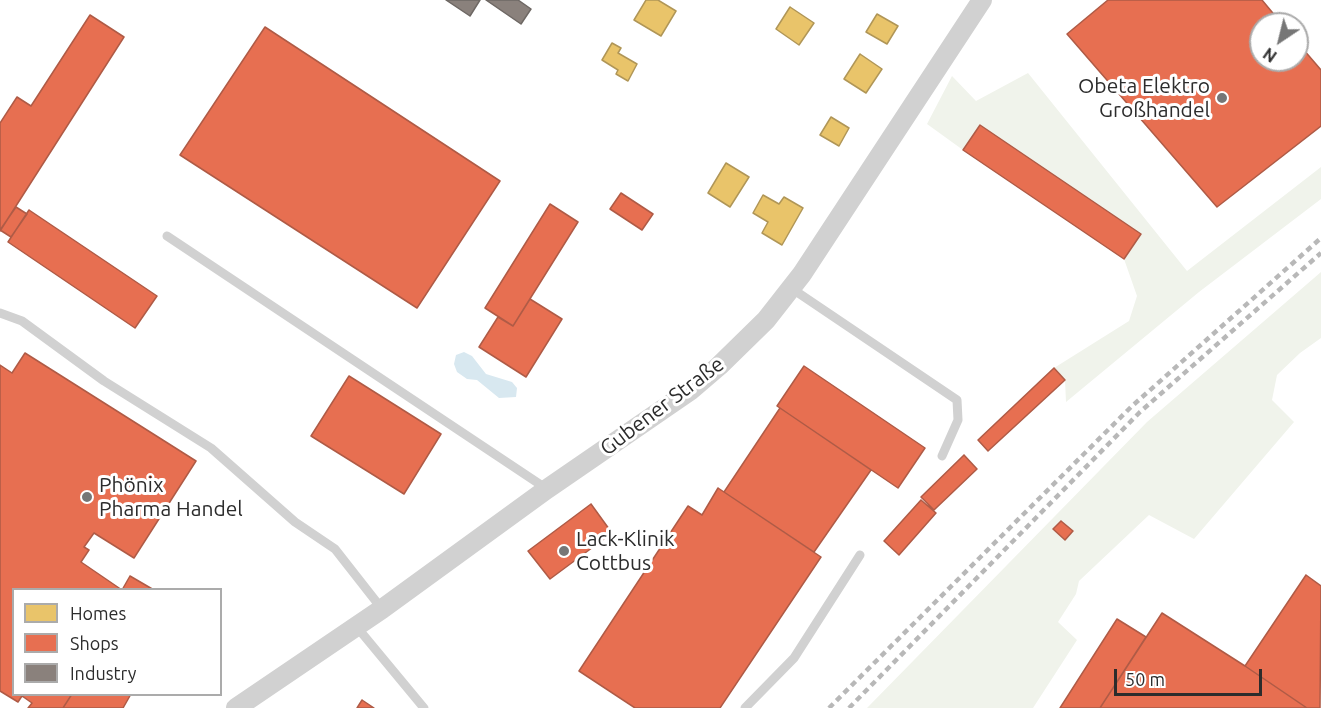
<!DOCTYPE html>
<html>
<head>
<meta charset="utf-8">
<style>
  body { margin:0 }
  #map { position:relative; width:1321px; height:708px; overflow:hidden; background:#fff; font-family:Ubuntu,sans-serif }
  canvas { display:block }
  .legend { position:absolute; left:12px; top:588px; width:210px; height:108px; box-sizing:border-box; background:#fff; border:2px solid #ababab; margin:0; padding:8px 10px; list-style:none; font-size:18px; color:#2c2c2c }
  .legend li { display:flex; align-items:center; gap:12px; height:30px }
  .legend b { width:30px; border:2px solid #ababab }
  .north { position:absolute; left:1249px; top:12px; width:60px; height:60px; box-sizing:border-box; background:#fff; border:2px solid #ababab; border-radius:50%; rotate:215deg; font-size:16px; font-weight:700; line-height:24px; text-align:center; color:#2c2c2c }
  .north::after { content:''; display:block; margin:auto; width:21px; height:27px; background:#767676; clip-path:polygon(50% 0,100% 100%,50% 72%,0 100%) }
  .scale { position:absolute; left:1114px; top:669px; width:148px; height:27px; box-sizing:border-box; border:3px solid #2c2c2c; border-top:0; padding-left:8px; font-size:18px; line-height:21px; white-space:nowrap; color:#2c2c2c; -webkit-text-stroke:4px #fff; paint-order:stroke }
</style>
</head>
<body>
<div id="map">
<canvas width="1321" height="708"></canvas>
<ul class="legend">
<li><b style="height:16px;background:#e9c46a"></b>Homes</li>
<li><b style="height:16px;background:#e76f51"></b>Shops</li>
<li><b style="height:16px;background:#8a817c"></b>Industry</li>
</ul>
<div class="north">N</div>
<div class="scale">50 m</div>
</div>
<script>
const context = document.querySelector('canvas').getContext('2d');
context.lineJoin = 'round';
function paint(path, color) { context.fillStyle = color; context.fill(path, 'evenodd'); }
const toPath = rows => new Path2D(rows.map(r => 'M' + r).join(''));
function stroke(path, color, width, dash) { context.strokeStyle = color; context.lineWidth = width; context.lineCap = dash ? 'butt' : 'round'; context.setLineDash(dash || []); context.stroke(path); }
function write(font, color, halo, rows, align = 'center') {
  context.font = font + ' Ubuntu,sans-serif'; context.lineWidth = 6; context.setLineDash([]); context.textBaseline = 'middle'; context.strokeStyle = halo; context.fillStyle = color; for (const [text, x, y, turn = 0] of rows) {
    context.save(); context.translate(x, y); context.rotate((+turn || 0) * Math.PI / 180); context.textAlign = isNaN(turn) ? turn : align; if (halo) context.strokeText(text, 0, 0); context.fillText(text, 0, 0); context.restore();
  }
}
const green = toPath([
  [1028,73,1187,271,1321,167,1321,199,1199,292,1066,402,1065,380,1054,368,1129,321,1137,296,1124,259,1141,234,980,125,963,150,927,124,952,76,976,101],
  [1321,272,1321,338,1300,353,1277,375,1272,400,1294,422,1194,539,1149,515,1079,581,1076,594,1058,622,1077,640,1033,708,867,708,1147,422]
]);
const water = toPath([
  [464,352,472,356,486,374,512,382,517,388,516,397,499,398,477,380,467,379,457,372,454,364,456,355]
]);
const homes = toPath([
  [646,0,658,0,676,11,661,36,634,20,646,0],
  [790,7,814,23,799,45,776,29,790,7],
  [877,14,898,26,887,44,866,32,877,14],
  [612,43,621,48,618,53,637,64,628,81,616,74,618,70,602,60,612,43],
  [860,54,882,69,866,93,844,79,860,54],
  [831,117,849,128,839,146,820,135,831,117],
  [726,163,749,177,730,207,708,193,726,163],
  [763,195,779,204,784,197,803,208,782,245,762,233,768,222,753,213,763,195]
]);
const shops = toPath([
  [1108,0,1262,0,1282,24,1261,24,1261,60,1297,60,1297,42,1321,70,1321,126,1217,207,1067,34,1108,0],
  [90,15,124,37,0,231,0,123,17,97,31,106,90,15],
  [265,27,500,181,417,308,180,155,265,27],
  [980,125,1141,234,1124,259,963,150,980,125],
  [621,193,653,214,642,230,610,209,621,193],
  [550,204,578,222,513,326,485,308,550,204],
  [16,207,27,214,11,237,0,230,16,207],
  [29,210,157,296,135,328,8,242,29,210],
  [530,299,562,319,526,377,479,347,498,317,513,326,530,299],
  [25,353,196,461,134,558,94,533,84,547,89,550,81,562,122,590,14,590,14,694,72,694,63,708,28,708,32,703,22,696,18,702,0,691,0,365,12,373,25,353],
  [804,366,925,448,898,488,777,406,804,366],
  [1054,368,1065,380,988,451,978,440,1054,368],
  [349,376,441,434,404,494,311,436,349,376],
  [780,408,871,470,814,552,724,492,780,408],
  [964,455,977,469,934,510,921,497,964,455],
  [718,488,821,557,720,708,635,708,579,671,688,506,702,515,718,488],
  [921,500,936,513,899,555,884,541,921,500],
  [591,504,612,533,550,579,528,551,591,504],
  [1061,521,1073,531,1065,540,1053,529,1061,521],
  [1306,575,1321,586,1320,708,1307,708,1245,666,1306,575],
  [130,576,154,590,122,590,130,576],
  [1162,613,1245,666,1307,708,1100,708,1162,613],
  [1117,619,1146,637,1100,708,1060,708,1117,619],
  [72,694,131,694,123,708,63,708,72,694],
  [362,700,374,708,357,708,362,700]
]);
const industry = toPath([
  [446,0,480,0,470,16,446,0],
  [486,0,518,0,531,9,521,24,486,0]
]);
const service = toPath([
  [167,236,547,489],
  [791,288,957,400,958,420,942,456],
  [0,313,22,321,104,381,211,448,295,522,335,549,382,609],
  [356,626,424,708],
  [745,708,794,658,860,555]
]);
const minor = toPath([
  [236,708,382,609,547,489,691,390,719,366,766,320,802,274,982,0]
]);
const rail = toPath([
  [829,708,1131,407,1321,238],
  [849,708,1140,412,1321,253]
]);
const markers = [
  [1222,98,6,"#767676"],
  [87,497,6,"#767676"],
  [564,551,6,"#767676"]
];
const poiNames = [
  ["Obeta Elektro",1210,86,"right"],
  ["Großhandel",1210,110,"right"],
  ["Phönix",99,485],
  ["Pharma Handel",99,509],
  ["Lack-Klinik",576,539],
  ["Cottbus",576,563]
];
const streetNames = [
  ["Gubener Straße",662,406,-37]
];
paint(green, '#f0f3eb');
paint(water, '#d8e8f0');
paint(homes, '#e9c46a');
stroke(homes, '#b09657', 1.5);
paint(shops, '#e76f51');
stroke(shops, '#af5b46', 1.5);
paint(industry, '#8a817c');
stroke(industry, '#6e6864', 1.5);
stroke(service, '#d1d1d1', 9);
stroke(minor, '#d1d1d1', 20);
stroke(rail, '#b8b8b8', 4.5, [6, 4.5]);
for (const [x, y, r, color] of markers) { const dot = new Path2D(); dot.arc(x, y, r, 0, 2 * Math.PI); context.fillStyle = color; context.fill(dot); stroke(dot, '#fff', 2); }
write('21px', '#2c2c2c', '#fff', poiNames, 'left');
write('21px', '#2c2c2c', '#fff', streetNames);
</script>
</body>
</html>
